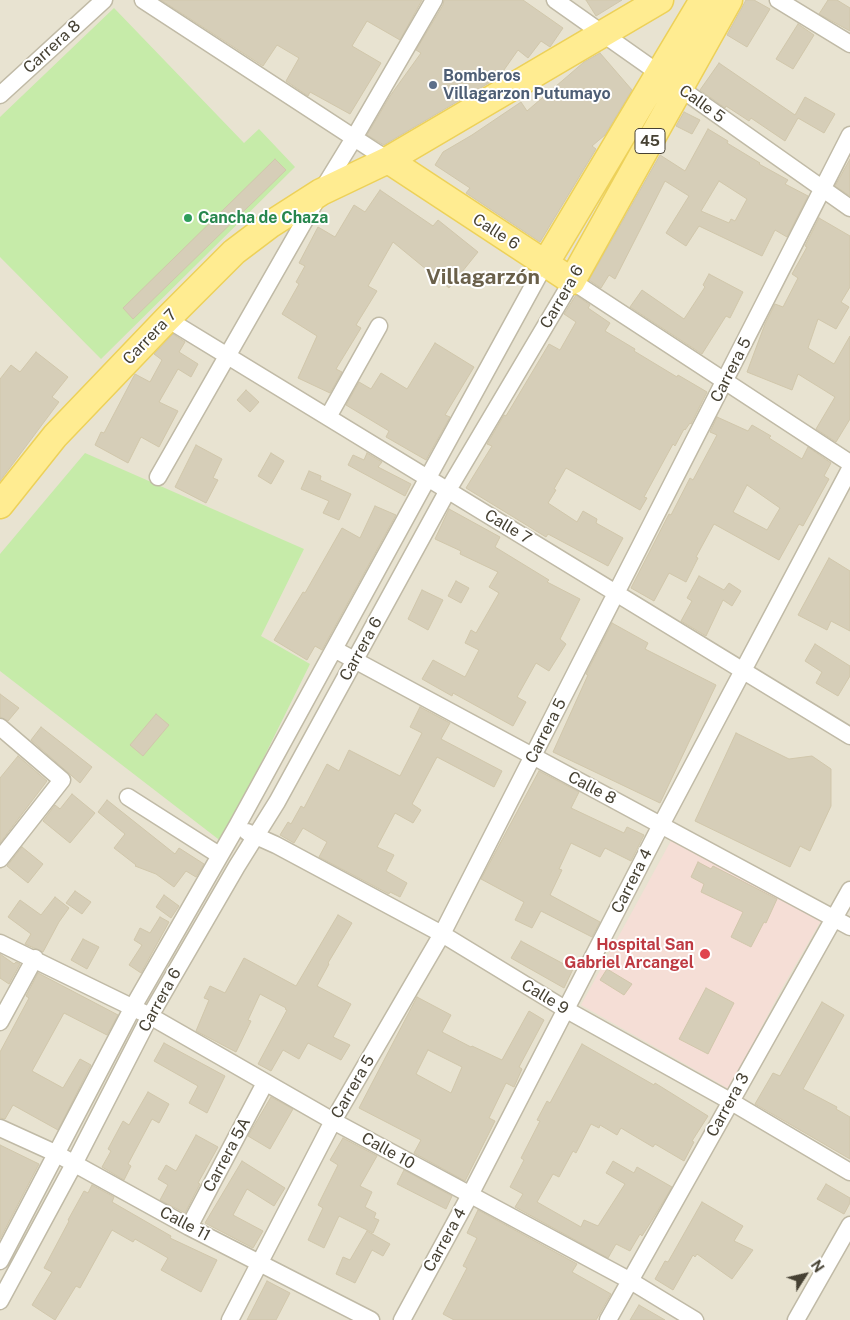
<!DOCTYPE html>
<html>
<head>
<meta charset="utf-8">
<style>
  body { margin:0 }
  #map { position:relative; width:850px; height:1320px; overflow:hidden; background:#f3f0e4; font-family:"Public Sans",sans-serif }
  canvas { display:block }
  .north { position:absolute; left:780px; top:1250px; width:50px; height:50px; -webkit-text-stroke:4px #fff; paint-order:stroke; rotate:55deg; font-size:14px; font-weight:700; line-height:20px; text-align:center; color:#464133 }
  .north::after { content:''; display:block; margin:auto; width:18px; height:22px; background:#464133; clip-path:polygon(50% 0,100% 100%,50% 72%,0 100%) }
</style>
</head>
<body>
<div id="map">
<canvas width="850" height="1320"></canvas>
<div class="north">N</div>
</div>
<script>
const context = document.querySelector('canvas').getContext('2d');
context.lineJoin = 'round';
function paint(path, color) { context.fillStyle = color; context.fill(path, 'evenodd'); }
const toPath = rows => new Path2D(rows.map(r => 'M' + r).join(''));
function stroke(path, color, width, dash) { context.strokeStyle = color; context.lineWidth = width; context.lineCap = dash ? 'butt' : 'round'; context.setLineDash(dash || []); context.stroke(path); }
function write(font, color, halo, rows, align = 'center') {
  context.font = font + ' "Public Sans",sans-serif'; context.lineWidth = 4; context.setLineDash([]); context.textBaseline = 'middle'; context.strokeStyle = halo; context.fillStyle = color; for (const [text, x, y, turn = 0] of rows) {
    context.save(); context.translate(x, y); context.rotate((+turn || 0) * Math.PI / 180); context.textAlign = isNaN(turn) ? turn : align; if (halo) context.strokeText(text, 0, 0); context.fillText(text, 0, 0); context.restore();
  }
}
const residential = toPath([
  [0,0,850,0,850,1320,0,1320]
]);
const medical = toPath([
  [673,837,822,919,781,990,729,1089,581,1005]
]);
const green = toPath([
  [114,8,244,143,259,129,295,167,101,359,0,257,0,117],
  [85,453,304,549,261,636,310,664,222,842,0,671,0,554]
]);
const building = toPath([
  [161,0,422,0,400,40,367,21,352,46,381,63,350,114,310,92,308,96,286,81,299,58,277,45,263,66,161,0],
  [444,0,523,0,563,28,550,47,541,41,528,58,518,50,499,77,384,145,367,135,390,96,421,53,416,50,443,5,444,0],
  [586,0,622,0,596,16,586,0],
  [746,0,754,0,770,9,747,47,727,35,746,0],
  [828,0,837,0,850,8,850,31,819,14,828,0],
  [798,24,814,35,793,69,776,59,798,24],
  [600,53,632,90,605,135,592,146,596,149,540,242,466,193,470,188,435,165,443,152,472,135,521,102,527,111,584,62,600,53],
  [719,63,795,115,805,97,835,114,824,133,798,118,785,141,751,118,749,121,726,106,725,108,700,90,719,63],
  [684,112,700,120,692,134,676,126,684,112],
  [708,129,728,141,727,143,760,163,759,164,788,180,785,184,808,196,787,237,775,230,762,256,699,226,686,246,666,233,689,196,665,181,615,279,609,275,601,288,589,280,660,155,685,171,708,129],
  [719,181,747,199,735,221,731,219,729,223,701,211,719,181],
  [275,159,286,170,133,319,123,308,275,159],
  [850,159,850,196,835,186,850,159],
  [380,190,433,226,438,220,478,252,449,288,393,242,368,286,377,291,356,325,361,328,336,369,342,372,330,393,298,378,317,336,282,314,299,284,296,282,305,266,299,263,318,227,335,237,354,205,365,212,380,190],
  [819,218,850,236,850,287,841,302,849,307,836,329,818,319,808,348,834,364,850,336,850,419,836,442,816,429,835,397,798,374,792,390,747,372,765,324,775,304,783,307,798,278,792,274,807,247,805,246,819,218],
  [709,274,743,292,730,318,726,316,702,354,630,307,642,290,684,319,705,287,703,285,709,274],
  [576,295,590,305,588,308,610,323,605,331,635,349,634,351,677,377,678,375,707,392,691,424,690,423,685,430,684,429,675,446,673,444,644,497,647,498,640,510,566,468,554,489,556,490,548,503,577,522,583,511,597,519,596,523,623,538,608,566,548,534,546,537,466,488,492,446,487,444,504,415,506,416,549,344,560,350,576,322,564,314,576,295],
  [173,334,185,342,179,352,198,364,191,377,178,369,159,402,178,411,159,447,141,437,128,463,95,445,101,432,104,433,135,374,150,382,162,360,154,354,173,334],
  [435,343,474,367,445,415,450,417,426,460,386,437,389,431,346,405,359,382,371,389,381,373,407,389,435,343],
  [36,352,68,377,52,397,59,402,0,481,0,379,11,365,20,372,36,352],
  [246,390,259,402,250,412,237,400,246,390],
  [717,417,748,431,752,425,771,436,769,438,802,459,808,447,831,463,824,476,829,479,803,526,799,524,779,560,714,524,696,557,698,558,686,582,669,573,654,601,631,588,669,514,671,515,690,478,693,480,717,435,710,432,717,417],
  [747,485,780,508,767,530,733,512,747,485],
  [196,445,222,459,213,478,218,480,206,503,175,487,196,445],
  [271,453,284,461,271,484,258,476,271,453],
  [367,453,382,462,378,467,411,484,405,496,348,465,353,455,364,460,367,453],
  [309,471,321,476,320,480,351,494,339,520,323,513,329,501,301,489,309,471],
  [375,506,396,515,322,650,315,646,307,660,274,640,303,592,305,593,342,528,360,538,375,506],
  [449,509,500,537,495,547,549,580,547,582,580,599,560,639,566,644,549,671,536,663,517,697,526,702,513,726,453,693,452,696,422,679,433,660,465,677,479,650,465,643,471,630,476,633,499,593,489,587,498,572,460,554,461,551,435,539,449,509],
  [829,558,850,571,850,631,831,621,827,630,798,615,829,558],
  [699,576,724,590,729,583,741,591,732,606,723,600,706,636,681,621,692,601,687,598,699,576],
  [456,581,469,588,461,603,448,596,456,581],
  [422,590,443,600,428,630,408,619,422,590],
  [612,623,648,643,645,649,716,685,660,803,553,752,588,675,586,674,612,623],
  [815,644,850,666,850,676,838,696,816,683,822,672,805,661,815,644],
  [0,694,19,708,8,721,0,717,0,694],
  [420,707,450,723,441,739,502,771,494,787,437,757,412,804,421,810,413,823,395,813,377,847,394,855,386,871,407,883,400,897,390,892,389,894,319,857,327,842,303,828,294,843,280,835,288,822,291,824,301,806,304,808,327,764,339,771,349,750,400,776,422,733,410,727,420,707],
  [156,714,169,725,143,756,130,745,156,714],
  [41,727,92,767,80,783,31,740,41,727],
  [736,733,789,759,812,756,831,769,831,806,810,851,800,846,790,867,695,821,736,733],
  [18,756,47,781,0,843,0,778,18,756],
  [539,771,579,792,571,808,624,833,627,827,644,835,631,861,605,848,600,857,571,843,559,869,562,870,550,895,600,922,592,937,541,911,532,928,515,920,524,902,481,879,539,771],
  [72,794,95,813,70,843,43,821,55,805,60,809,72,794],
  [107,800,175,854,179,848,204,864,196,877,186,871,174,887,156,874,135,866,136,865,114,848,125,834,98,812,107,800],
  [22,847,43,864,28,883,7,866,22,847],
  [698,862,711,869,713,866,777,899,766,923,764,922,751,947,731,937,743,912,701,892,704,884,691,877,698,862],
  [75,891,91,902,82,914,66,903,75,891],
  [164,895,179,906,171,918,156,907,164,895],
  [55,897,69,908,59,922,43,952,25,944,31,934,8,917,20,900,41,915,55,897],
  [338,915,352,923,328,963,329,964,317,986,351,1004,333,1037,350,1045,341,1060,308,1043,299,1059,283,1050,271,1071,258,1064,287,1010,285,1009,286,1008,260,994,248,1020,251,1021,236,1052,196,1031,209,1000,204,998,210,986,225,993,244,958,296,986,338,915],
  [160,917,169,922,141,973,129,965,142,945,134,940,140,928,150,933,160,917],
  [83,939,99,947,87,969,71,960,83,939],
  [521,941,573,969,564,988,511,958,521,941],
  [0,954,14,964,16,962,20,964,9,984,0,978,0,954],
  [607,969,632,984,624,995,600,980,607,969],
  [38,973,118,1015,107,1035,64,1013,32,1071,63,1088,80,1059,91,1065,58,1130,13,1105,5,1119,0,1118,0,1052,29,998,26,996,38,973],
  [706,988,734,1003,708,1054,679,1039,706,988],
  [417,997,451,1015,442,1032,471,1047,472,1046,502,1060,529,1011,544,1020,519,1067,522,1069,514,1087,506,1083,489,1118,495,1121,465,1181,414,1153,421,1140,359,1108,417,997],
  [428,1050,462,1067,451,1093,416,1074,428,1050],
  [822,1002,844,1015,803,1089,837,1107,836,1109,850,1117,850,1159,755,1104,773,1073,780,1076,822,1002],
  [164,1043,225,1076,207,1113,189,1103,198,1086,154,1061,164,1043],
  [582,1044,654,1085,655,1083,708,1116,692,1141,694,1142,684,1161,655,1144,653,1147,621,1128,617,1135,600,1125,599,1128,591,1124,576,1153,573,1151,559,1177,553,1174,537,1202,581,1227,584,1220,598,1226,625,1184,606,1173,613,1161,634,1173,637,1167,672,1187,654,1217,642,1236,640,1234,630,1251,616,1244,608,1258,515,1207,523,1194,510,1187,524,1160,521,1158,540,1121,537,1120,547,1101,550,1103,582,1044],
  [148,1092,169,1104,159,1123,152,1119,128,1164,131,1166,124,1180,102,1167,111,1151,108,1149,123,1121,129,1125,148,1092],
  [271,1097,293,1109,270,1149,248,1136,271,1097],
  [196,1135,218,1147,198,1183,200,1184,185,1213,160,1200,168,1185,158,1179,166,1165,176,1171,196,1135],
  [343,1138,377,1156,360,1186,372,1192,365,1207,376,1213,374,1218,379,1220,373,1233,339,1216,324,1248,308,1240,323,1208,318,1205,338,1165,330,1160,343,1138],
  [0,1145,39,1164,0,1239,0,1145],
  [242,1161,285,1188,274,1206,247,1189,233,1215,263,1231,253,1248,205,1223,242,1161],
  [404,1170,452,1196,446,1209,397,1184,404,1170],
  [826,1184,850,1198,850,1203,844,1214,817,1199,826,1184],
  [92,1185,114,1197,112,1202,171,1236,170,1238,217,1260,201,1292,161,1270,168,1258,135,1239,133,1242,112,1230,80,1288,76,1286,55,1320,32,1305,52,1272,44,1268,69,1221,68,1220,84,1191,88,1193,92,1185],
  [702,1202,743,1226,734,1241,753,1250,732,1279,697,1254,695,1257,693,1255,673,1290,655,1279,665,1261,668,1262,702,1202],
  [478,1210,577,1264,572,1272,611,1294,596,1320,454,1320,443,1314,467,1268,463,1266,477,1238,467,1233,478,1210],
  [367,1231,390,1244,383,1256,372,1250,355,1283,336,1274,343,1257,350,1260,367,1231],
  [267,1281,290,1293,276,1320,247,1320,267,1281],
  [639,1305,665,1320,630,1320,639,1305]
]);
const street = toPath([
  [143,0,388,160],
  [555,0,850,208],
  [778,0,850,44],
  [0,95,104,0],
  [167,319,850,736],
  [328,417,379,326],
  [158,477,321,192,354,138,434,0],
  [334,649,850,927],
  [0,727,62,780,0,859],
  [128,797,219,855],
  [247,832,276,845,442,934,565,1009,730,1101,850,1172],
  [0,943,150,1016,333,1121,629,1280,695,1320],
  [0,1022,35,958],
  [0,1128,55,1153,189,1227,371,1320],
  [189,1227,265,1083],
  [0,1261,133,1007,237,826,545,264],
  [0,1301,74,1164,150,1016,237,866,277,802,448,490,572,281,850,463],
  [230,1320,333,1121,442,934,850,135],
  [402,1320,470,1195,661,825,850,469],
  [608,1320,850,890],
  [796,1320,850,1225]
]);
const primary = toPath([
  [388,160,572,281,729,0],
  [545,264,703,0],
  [0,505,55,436,167,319,234,252,271,224,321,192,388,160,660,0]
]);
const markers = [
  [433,85,5,"#5c6f8a"],
  [188,218,5,"#2e9e5b"],
  [705,954,6,"#e0444e"]
];
const shields = [
  [650,141,30]
];
const shieldNames = [
  ["45",650,141]
];
const streetNames = [
  ["Carrera 8",52,47,-42],
  ["Calle 5",702,104,36],
  ["Calle 6",496,232,33],
  ["Carrera 6",562,297,-60],
  ["Carrera 7",150,337,-46],
  ["Carrera 5",731,370,-63],
  ["Calle 7",508,527,31],
  ["Carrera 6",361,649,-61],
  ["Carrera 5",546,731,-63],
  ["Calle 8",592,788,28],
  ["Carrera 4",632,881,-63],
  ["Calle 9",545,997,31],
  ["Carrera 6",160,1000,-61],
  ["Carrera 5",353,1087,-60],
  ["Carrera 3",728,1105,-61],
  ["Calle 10",388,1151,29],
  ["Carrera 5A",227,1155,-62],
  ["Calle 11",185,1224,28],
  ["Carrera 4",445,1240,-61]
];
const serviceNames = [
  ["Bomberos",443,76],
  ["Villagarzon Putumayo",443,94]
];
const leisureNames = [
  ["Cancha de Chaza",198,218]
];
const healthNames = [
  ["Hospital San",694,945],
  ["Gabriel Arcangel",694,963]
];
const districtNames = [
  ["Villagarzón",483,278]
];
paint(residential, '#e8e3d1');
paint(medical, '#f5ded6');
paint(green, '#c6eba9');
paint(building, '#d6ceb8');
stroke(building, '#d1c7ab', 1);
stroke(street, '#c0baa6', 19);
stroke(primary, '#edd159', 29);
stroke(street, '#fff', 16);
stroke(primary, '#ffec91', 26);
for (const [x, y, r, color] of markers) { const dot = new Path2D(); dot.arc(x, y, r, 0, 2 * Math.PI); context.fillStyle = color; context.fill(dot); stroke(dot, '#fff', 2); }
for (const [x, y, w] of shields) { const box = new Path2D(); box.roundRect(x - w / 2, y - 12.5, w, 25, 4); context.fillStyle = '#fff'; context.fill(box); stroke(box, '#464133', 1); }
write('bold 15px', '#464133', null, shieldNames);
write('16px', '#464133', '#fff', streetNames);
write('bold 16px', '#4e5e75', '#fff', serviceNames, 'left');
write('bold 16px', '#27864d', '#fff', leisureNames, 'left');
write('bold 16px', '#be3a42', '#fff', healthNames, 'right');
write('bold 21px', '#6a604a', '#fff', districtNames);
</script>
</body>
</html>
